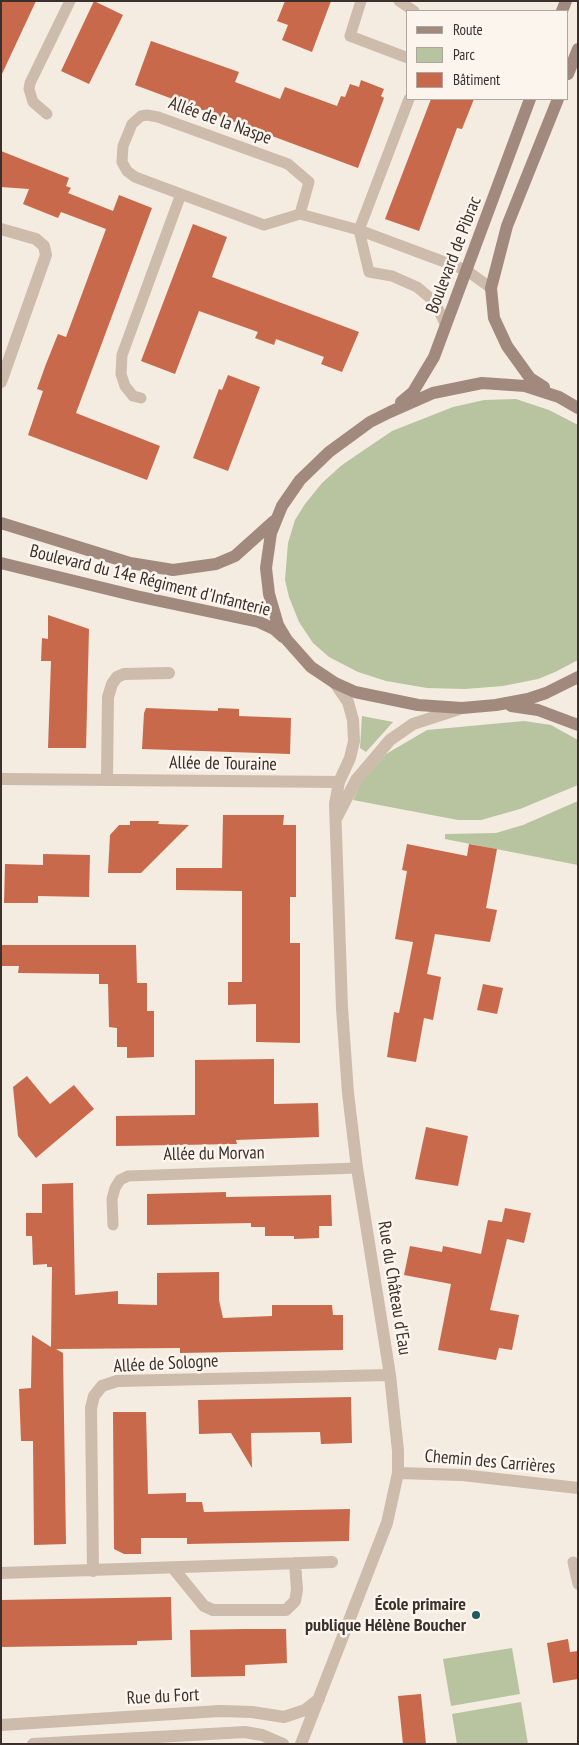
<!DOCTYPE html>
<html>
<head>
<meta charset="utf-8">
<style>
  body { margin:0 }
  #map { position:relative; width:579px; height:1745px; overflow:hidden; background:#f4ebe1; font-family:"PT Sans Narrow",sans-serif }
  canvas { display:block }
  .frame { position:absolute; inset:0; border:2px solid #3b302b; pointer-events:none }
  .legend { position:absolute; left:406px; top:10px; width:162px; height:90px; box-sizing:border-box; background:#fbf5ee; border:1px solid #aea6a0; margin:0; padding:6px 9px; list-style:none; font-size:15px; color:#3b302b }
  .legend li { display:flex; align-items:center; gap:10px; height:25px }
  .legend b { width:25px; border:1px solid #aea6a0 }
</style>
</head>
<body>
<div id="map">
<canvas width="579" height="1745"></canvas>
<div class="frame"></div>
<ul class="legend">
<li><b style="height:6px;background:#a18a7d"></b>Route</li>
<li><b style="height:14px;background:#b8c4a0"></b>Parc</li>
<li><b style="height:14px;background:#c8694b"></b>Bâtiment</li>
</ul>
</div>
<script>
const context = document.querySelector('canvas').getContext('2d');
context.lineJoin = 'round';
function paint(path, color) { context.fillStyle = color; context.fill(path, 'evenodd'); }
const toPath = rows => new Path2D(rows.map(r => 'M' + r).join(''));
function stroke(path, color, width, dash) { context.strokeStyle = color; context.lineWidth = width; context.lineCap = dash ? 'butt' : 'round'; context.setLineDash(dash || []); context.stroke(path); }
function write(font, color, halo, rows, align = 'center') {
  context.font = font + ' "PT Sans Narrow",sans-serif'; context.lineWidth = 5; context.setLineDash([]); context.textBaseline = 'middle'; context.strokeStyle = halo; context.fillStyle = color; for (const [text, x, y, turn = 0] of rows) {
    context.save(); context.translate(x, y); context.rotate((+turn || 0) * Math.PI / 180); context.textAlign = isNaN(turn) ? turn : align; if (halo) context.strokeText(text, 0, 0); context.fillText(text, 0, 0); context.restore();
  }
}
const green = toPath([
  [516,399,549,410,578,425,578,660,555,672,538,679,503,686,465,689,427,688,386,681,358,672,329,657,313,643,299,622,289,597,285,580,288,543,295,520,305,504,322,483,342,465,392,431,453,407,484,400],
  [362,716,393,722,366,752,360,748],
  [524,721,551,725,578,740,578,785,520,809,481,820,458,820,353,800,360,784,386,754,427,730],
  [578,801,578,865,445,839,445,834,496,833,523,825],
  [512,1648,520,1694,451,1706,443,1659],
  [521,1702,528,1744,457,1744,452,1714]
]);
const building = toPath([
  [1,1,36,1,1,76],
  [94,1,123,15,89,84,61,71],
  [285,1,331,1,312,52,282,40,288,25,277,21],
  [151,41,239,72,235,82,280,99,285,87,337,106,341,96,345,97,350,84,359,87,361,80,384,89,381,96,384,98,358,168,135,85],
  [431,99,474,99,462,129,457,128,419,231,385,219],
  [1,151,69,178,66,186,71,188,68,193,113,211,119,195,152,208,76,413,160,446,147,480,28,435,43,391,37,389,46,364,58,334,66,337,106,229,61,212,58,218,23,204,29,189,1,187],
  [193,224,227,237,212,277,359,332,342,372,321,364,324,357,276,339,274,345,255,338,258,332,199,311,175,374,141,361],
  [228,375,260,387,228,471,193,458,219,389,222,390],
  [48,615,89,629,86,748,48,748,51,661,41,661,42,638,48,639],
  [146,708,218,711,218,708,239,709,239,716,291,718,290,754,142,749,144,713],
  [223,815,284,815,283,825,296,825,296,897,290,897,290,943,300,943,300,1043,256,1042,256,1004,228,1005,228,982,242,982,242,891,176,890,176,868,222,868],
  [130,821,159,821,158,824,189,825,141,873,108,873,110,835,119,825,130,825],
  [407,844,467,856,469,844,497,849,486,908,497,910,490,942,435,934,427,974,441,977,433,1020,424,1018,416,1062,387,1057,394,1012,399,1013,413,942,395,939,407,871,402,870],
  [43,854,90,855,89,897,38,896,38,903,4,903,5,864,43,865],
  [1,945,136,945,137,983,147,983,147,1011,154,1011,154,1057,127,1058,127,1047,117,1047,117,1028,109,1027,108,984,99,984,99,974,18,973,19,966,1,966],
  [483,984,503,988,497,1014,477,1010],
  [274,1059,274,1104,318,1103,319,1137,236,1140,237,1144,116,1146,116,1116,195,1115,195,1060],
  [27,1076,50,1104,74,1085,94,1109,36,1158,18,1136,13,1087],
  [426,1127,468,1136,458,1186,415,1179],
  [73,1183,75,1295,118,1291,118,1304,157,1305,157,1273,219,1272,219,1300,223,1318,272,1316,272,1305,332,1305,333,1315,343,1315,343,1350,180,1353,180,1348,56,1349,63,1353,66,1544,34,1545,33,1441,21,1441,19,1389,31,1388,32,1335,51,1347,52,1267,47,1267,47,1264,33,1265,32,1236,26,1236,26,1213,42,1213,42,1184],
  [226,1192,226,1197,331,1195,332,1226,319,1226,319,1238,294,1239,294,1236,265,1236,265,1227,251,1227,251,1223,147,1225,147,1194],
  [505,1208,531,1213,524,1243,507,1239,490,1310,519,1315,512,1350,499,1348,496,1360,438,1350,451,1284,404,1275,410,1246,442,1252,443,1246,481,1254,488,1220,502,1222],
  [351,1397,352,1443,321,1444,320,1432,251,1433,252,1468,231,1433,199,1434,198,1400],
  [113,1412,146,1412,148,1494,186,1493,186,1502,202,1502,204,1512,350,1509,349,1541,187,1544,187,1538,141,1538,141,1554,124,1554,114,1549],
  [171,1597,172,1640,137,1641,137,1645,1,1647,1,1600],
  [244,1629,286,1629,287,1663,245,1665,245,1676,191,1677,190,1630],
  [568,1639,570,1652,578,1651,578,1679,553,1683,547,1643],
  [421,1694,426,1744,403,1744,398,1696]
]);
const lane = toPath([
  [361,1,350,36,408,58],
  [399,1,414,11],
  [409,99,359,230,369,272,392,276,417,287,435,302,445,324],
  [47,114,33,102,29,89,30,83,70,1],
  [300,214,309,182,288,164,158,117,147,115,141,116,132,124,123,146,122,162,127,171,135,177,264,225,300,214,359,230,466,270,491,288],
  [141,398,133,396,125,386,121,374,122,355,181,194],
  [113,1225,112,1199,115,1188,120,1180,128,1176,357,1168],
  [573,1562,578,1584]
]);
const street = toPath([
  [1,229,36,239,44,246,46,255,1,382],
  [1,779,339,782],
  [107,780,108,697,112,684,117,677,124,674,169,673],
  [337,817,356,780,390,740,413,724,459,709],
  [398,1473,462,1475,578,1488],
  [173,1568,204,1606,213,1610,286,1610,295,1601,297,1590,295,1563],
  [93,1571,91,1408,94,1396,102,1386,117,1381,390,1375],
  [1,1573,332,1562],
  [1,1725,220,1711,252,1712,284,1717,305,1710,319,1699],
  [33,1744,245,1732,262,1735,283,1744],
  [301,1744,387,1523,398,1473,398,1451,390,1375,357,1168,348,1093,342,1008,335,804,339,782,350,758,354,741,353,720,348,702,335,683]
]);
const secondary = toPath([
  [562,11,566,1],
  [568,74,578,49],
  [544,387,530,378,507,346,494,318,491,288,507,226,558,99],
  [401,402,413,392,434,357,530,99],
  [578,408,559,397,525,386,482,383,433,393,390,412,370,422,329,452,300,480,282,506,271,533,266,568,269,594,278,625,287,640,311,667,335,683,355,692,418,705,462,708,496,705,528,699,546,693,578,677],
  [1,523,130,563,173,570,216,564,235,556,274,521],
  [1,563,136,596,259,622,274,629,283,637],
  [511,706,538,710,578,725]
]);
const markers = [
  [476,1615,5,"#1f5a5e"]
];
const streetNames = [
  ["Allée de la Naspe",220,121,20],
  ["Boulevard de Pibrac",454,255,-69],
  ["Boulevard du 14e Régiment d'Infanterie",150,581,14],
  ["Allée de Touraine",223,764,1],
  ["Allée du Morvan",214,1154,-1],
  ["Rue du Château d'Eau",394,1288,81],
  ["Allée de Sologne",166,1364,-3],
  ["Chemin des Carrières",490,1462,5],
  ["Rue du Fort",163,1697,-3]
];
const poiNames = [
  ["École primaire",466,1605],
  ["publique Hélène Boucher",466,1626]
];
paint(green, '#b8c4a0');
paint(building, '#c8694b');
stroke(lane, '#cdbbac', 11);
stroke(street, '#cdbbac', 12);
stroke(secondary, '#a18a7d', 12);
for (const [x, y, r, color] of markers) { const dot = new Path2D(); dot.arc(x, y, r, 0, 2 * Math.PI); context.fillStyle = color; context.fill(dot); stroke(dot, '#fbf5ee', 2); }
write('18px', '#3b302b', '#fbf5ee', streetNames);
write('bold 18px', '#3b302b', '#fbf5ee', poiNames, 'right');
</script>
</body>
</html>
